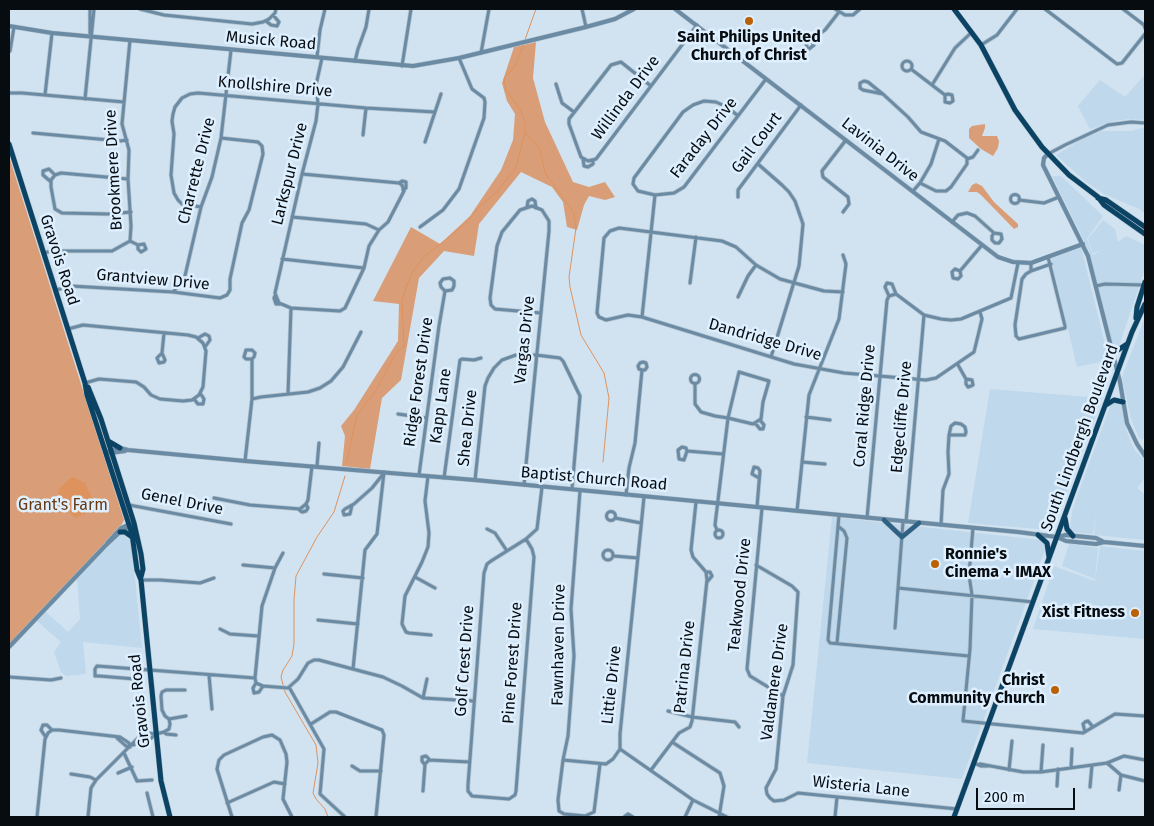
<!DOCTYPE html>
<html>
<head>
<meta charset="utf-8">
<style>
  body { margin:0 }
  #map { position:relative; width:1154px; height:826px; overflow:hidden; background:#d1e3f1; font-family:"Fira Sans",sans-serif }
  canvas { display:block }
  .frame { position:absolute; inset:0; border:10px solid #070c11; pointer-events:none }
  .scale { position:absolute; left:976px; top:788px; width:99px; height:22px; box-sizing:border-box; border:2px solid #070c11; border-top:0; padding-left:6px; font-size:15px; line-height:18px; white-space:nowrap; color:#070c11; -webkit-text-stroke:4px #def0ff; paint-order:stroke }
</style>
</head>
<body>
<div id="map">
<canvas width="1154" height="826"></canvas>
<div class="frame"></div>
<div class="scale">200 m</div>
</div>
<script>
const context = document.querySelector('canvas').getContext('2d');
context.lineJoin = 'round';
function paint(path, color) { context.fillStyle = color; context.fill(path, 'evenodd'); }
const toPath = rows => new Path2D(rows.map(r => 'M' + r).join(''));
function stroke(path, color, width, dash) { context.strokeStyle = color; context.lineWidth = width; context.lineCap = dash ? 'butt' : 'round'; context.setLineDash(dash || []); context.stroke(path); }
function write(font, color, halo, rows, align = 'center') {
  context.font = font + ' "Fira Sans",sans-serif'; context.lineWidth = 5; context.setLineDash([]); context.textBaseline = 'middle'; context.strokeStyle = halo; context.fillStyle = color; for (const [text, x, y, turn = 0] of rows) {
    context.save(); context.translate(x, y); context.rotate((+turn || 0) * Math.PI / 180); context.textAlign = isNaN(turn) ? turn : align; if (halo) context.strokeText(text, 0, 0); context.fillText(text, 0, 0); context.restore();
  }
}
const built = toPath([
  [1143,77,1145,77,1145,120,1129,119,1114,121,1090,129,1078,106,1100,80,1125,97],
  [1145,127,1145,214,1139,209,1104,194,1086,182,1056,155,1084,138,1102,131,1132,131],
  [1052,176,1061,176,1103,216,1087,239,1093,255,1102,250,1093,253,1088,239,1103,220,1115,229,1118,242,1126,236,1145,245,1145,269,1119,346,1114,345,1112,342,1089,251],
  [1081,247,1109,360,1077,367,1051,258],
  [1145,317,1145,437,1142,440,1139,438,1131,419,1122,377],
  [990,389,1102,398,1055,524,1049,530,968,523],
  [1114,402,1119,402,1122,406,1127,432,1134,449,1145,461,1145,478,1137,488,1145,495,1145,540,1094,535,1096,513,1093,534,1071,532,1070,529,1072,511,1076,499,1111,404],
  [832,517,1041,540,1043,541,1046,547,1045,550,962,779,807,763],
  [120,534,124,534,130,539,133,559,142,648,83,642,86,674,66,676,61,672,54,652,61,642,37,621,46,612,68,632,80,619,77,579],
  [1069,544,1098,548,1095,579,1062,566],
  [1100,546,1145,551,1145,639,1033,629,1054,566,1095,581]
]);
const green = toPath([
  [536,42,533,78,545,122,573,182,589,187,605,182,615,197,605,200,589,196,584,205,577,230,567,227,563,202,552,187,521,172,479,224,474,256,444,251,419,278,401,380,382,398,370,469,342,466,345,436,341,426,354,410,398,341,399,304,373,301,411,227,440,244,470,216,501,170,513,140,515,114,507,101,502,83,514,47],
  [985,124,985,128,982,136,997,136,999,141,998,148,993,156,981,149,969,138,969,129,972,126],
  [9,156,124,520,122,524,71,580,12,642,9,643],
  [976,183,982,186,994,202,1018,224,1018,227,1014,229,981,195,977,192,968,192,972,185]
]);
const water = toPath([
  [73,477,85,483,93,500,92,507,88,512,75,518,65,508,58,498,59,489,68,480]
]);
const stream = toPath([
  [525,133,540,149,545,173,574,213,576,228,569,277,570,287,581,335,604,373,609,398,603,462],
  [347,462,354,427,357,415,377,389,395,354,404,346,402,301,406,287,413,271,424,257,465,224,480,206,497,192,516,167,525,133,525,124,521,111,506,90,504,79,506,75,511,71,517,62,536,9],
  [328,817,325,809,316,799,313,793,318,763,316,745,285,692,281,677,283,670,292,656,294,644,294,600,296,576,317,537,334,512,345,476]
]);
const minor = toPath([
  [140,9,164,15,252,24,263,22,269,19,275,13,276,9],
  [582,9,586,27],
  [835,9,845,15,853,15,860,9],
  [1045,9,1117,64,1122,63,1145,34],
  [1123,9,1144,25,1145,28],
  [266,21,271,25,277,26,279,22,273,15],
  [90,33,90,9],
  [811,41,814,45,809,49,807,47,806,43,825,30,839,12],
  [981,45,997,35,1017,9],
  [10,51,14,27],
  [481,53,489,9],
  [317,57,320,30,325,9],
  [355,61,358,49,366,27,369,9],
  '902 66a5 5 0 1 1 10 0a5 5 0 1 1-10 0Z',
  [402,66,411,9],
  [911,69,945,95,948,94,952,95,953,101,950,103,945,102,945,95],
  [556,84,562,103,574,112],
  [932,85,955,48,972,32],
  [651,86,621,62,611,65,569,119,569,124,581,157,588,161,596,159,697,25],
  [9,93,22,93,124,102],
  [883,94,863,90,860,88,860,83,864,81,868,82,884,95,908,117,921,132,945,141,967,158,967,164,951,187,946,191,936,191,920,183],
  [45,95,52,33],
  [85,99,94,9],
  [737,115,727,107,716,102,704,101,693,105,683,112,634,178,633,184,638,191,655,195,674,193,684,187,766,79],
  [33,133,120,141,127,140],
  [363,135,366,108],
  [425,142,441,94],
  [1048,154,1065,145,1108,125,1131,122,1145,123],
  [583,159,584,166,588,167,593,164,593,160],
  [967,159,973,157,978,150],
  [758,164,782,185,789,192,795,201,803,224,799,266,771,357],
  [302,174,399,183,402,185,404,191,388,222,379,230,369,246,364,268,345,308,340,311,291,308,279,303,275,293,302,174,316,121,318,104,316,85,322,58],
  [128,179,61,173,55,175,51,180,51,187,55,209,62,213,108,214,131,212],
  [50,181,43,175,43,171,49,169,55,175],
  [399,183,402,181,406,182,406,188,403,190],
  [913,191,920,183,931,164,939,139],
  '1010.5 199a4.5 4.5 0 1 1 9 0a4.5 4.5 0 1 1-9 0Z',
  [738,197,738,190,801,105],
  [1019,200,1044,203,1059,197],
  [201,207,182,204,178,200,174,193,171,175,174,134,172,121,173,114,175,107,182,98,190,94,198,93,366,108,435,112],
  [527,207,528,201,532,199,535,201,536,208],
  [843,212,849,204,848,197,823,177,822,171,846,140],
  [292,217,366,224,379,230],
  [952,222,958,215,967,213,975,216,994,233,1001,234,1002,239,999,243,995,243,992,240,992,236,994,233],
  [420,227,443,210,459,189,484,118,485,102,484,98,472,89,459,58],
  [130,241,138,245,144,244,146,249,141,252,138,249,138,245],
  [44,253,51,251,112,251,130,241,131,226,128,179,129,150,122,124,130,40],
  [282,259,364,268],
  [1031,263,1031,271,1026,274,1022,279,1015,325,1016,336,1019,339,1065,328,1065,326,1048,257],
  [960,271,955,269,952,272,953,278,958,279,961,276,960,271,982,245],
  [1031,271,1051,264],
  [690,283,696,237],
  [1096,286,1105,284,1144,285],
  [56,290,71,286,173,292,220,298,227,295,230,290,230,279,242,223,249,210,263,154,262,146,258,142,221,138],
  [173,292,184,280,201,207,212,177,221,138,231,50],
  [843,292,824,291,780,279,756,265,736,247,722,241,619,228,610,231,604,238,597,313,599,317,606,320,628,315,642,317,794,364,844,373,926,380,936,378,974,352,982,319,980,312],
  [275,296,274,298,276,304,281,304],
  [889,296,885,287,887,283,892,284,896,294],
  [738,297,748,276,756,265],
  [642,317,655,195],
  [68,329,83,325,188,335,196,337,203,343,206,351,203,387,199,395,192,400,183,401,160,399,151,395,144,387,136,382,99,379,85,383],
  [198,338,205,334,209,336,210,340,205,347],
  [162,353,165,360,164,362,159,363,157,358,162,353,164,333],
  [958,365,966,379,966,384,968,387,971,386,973,385,972,380,966,379],
  '690.5 379a4.5 4.5 0 1 1 9 0a4.5 4.5 0 1 1-9 0Z',
  [695,384,695,404,701,412,715,416,728,418,753,424,761,419,763,402,769,381,739,372,728,418,715,525,717,530],
  [288,394,291,308],
  [194,399,198,404,203,404,204,399,200,393],
  [252,399,261,397,308,392,320,388,331,381,343,367,361,332],
  [398,414,426,418],
  [806,417,830,420],
  [755,423,760,429,763,429,764,425,760,420],
  [687,451,684,460,679,459,678,450,682,447,686,448,687,451,723,454],
  [245,461,252,399,252,359,254,357,255,353,252,350,246,350,244,357,246,359,252,359],
  [802,462,825,464],
  [317,466,319,443],
  [419,475,439,326,445,291,441,287,440,283,443,279,450,278,454,281,454,286,452,290,445,291],
  [428,476,425,501,429,533,428,547,422,562,405,596,402,624,406,632,409,633,431,635],
  [444,478,460,360,462,359,474,360,481,358],
  [475,480,485,386,488,378,494,368,502,360,516,355,536,355,560,358,563,361,580,396,572,489],
  [524,485,549,231,549,221,542,210,532,206,520,210,502,232,497,246,490,298,491,305,495,309,541,313],
  [580,491,571,609,574,656,568,736,563,760,558,800,559,811,564,814,585,816,594,812,600,764],
  [626,495,629,468,635,443,642,370,645,370,647,367,646,363,643,362,640,363,638,366,639,369,642,370],
  [644,497,620,734,620,749,693,800,727,817],
  [214,498,250,505,300,509,306,504,308,500,312,466],
  [129,505,231,524],
  [352,505,350,514,344,515,343,511,345,509,352,505,354,504,372,488,384,473],
  [757,507,760,471,758,468,754,467,752,474,759,478],
  [762,508,747,669,750,676,783,696],
  [298,509,302,512,306,511,308,508,306,504],
  [797,511,809,395,839,319,846,264,843,255],
  '606.5 516a4.5 4.5 0 1 1 9 0a4.5 4.5 0 1 1-9 0Z',
  [839,515,828,640,830,643,969,656],
  [615,518,641,523],
  [867,518,887,300,889,296,896,294,924,315,941,319,951,320,961,319,1011,298,1018,263],
  [906,522,924,315],
  [941,525,943,490,949,474,948,452,949,435,951,426,955,423,961,424,965,427,966,432,965,435,949,435],
  [973,528,969,575,972,595,970,649,963,721,1083,733,1115,714,1145,716],
  [487,529,495,533,507,551],
  '715 534a4 4 0 1 1 8 0a4 4 0 1 1-8 0Z',
  [526,539,532,549,534,557,516,791,515,795,509,799,472,796,468,791,468,785,484,573,487,564,491,561,526,539,537,529,542,487],
  '603 555a5 5 0 1 1 10 0a5 5 0 1 1-10 0Z',
  [614,556,638,558],
  [243,565,275,568],
  [756,565,792,586,798,592,793,665,783,696,776,769,766,788,767,794,770,798,774,801,784,800,798,793,957,809],
  [706,572,710,572,712,576,707,582],
  [324,574,363,578],
  [415,577,435,588],
  [141,580,160,580,200,583,214,578],
  [898,588,1033,602],
  [318,620,358,624],
  [895,628,903,522],
  [220,629,230,634,258,636],
  [837,643,847,538,844,531,839,527],
  [353,669,365,550,377,534,384,472],
  [135,670,135,679,99,676,95,676,95,669,97,666,255,678],
  [209,675,212,709],
  [9,677,51,680,61,678],
  [255,678,256,683,263,686,288,688,298,679,308,663,314,660,319,660,383,677,402,686,423,698,474,701],
  [255,678,262,606,275,568,283,553],
  [256,683,253,688,254,693,259,692,263,686],
  [289,687,324,749,320,794,345,817],
  [423,698,427,679],
  [668,711,692,717,735,722,739,727],
  [169,719,165,716,162,710,161,696,162,692,166,690,185,690],
  [311,724,330,712,336,712,382,730,384,735,376,817],
  [164,732,166,734,176,735],
  [1085,732,1083,724,1085,722,1088,721,1093,727],
  [45,736,41,730,43,725,47,725,52,730],
  [117,738,126,746,130,747],
  [672,742,720,773,724,786,719,817],
  [133,745,150,739,156,734],
  [124,753,137,781,152,780],
  [563,760,606,764,613,759,620,749],
  [974,763,981,766,988,766],
  [1107,763,1121,775,1145,781],
  [980,764,1023,772,1041,772,1107,763,1124,756,1145,760],
  [425,765,422,761,422,757,426,756,430,760],
  [352,766,360,771,381,771],
  [1071,768,1072,749],
  [651,770,679,733,690,727,692,721,707,580,706,572,693,557,691,550,696,502],
  [1009,770,1012,741],
  [1041,772,1043,745],
  [118,773,132,767],
  [71,774,90,777,96,780],
  [1057,786,1058,769],
  [1090,787,1092,765],
  [1119,790,1121,775],
  [423,791,425,764,429,760,470,762],
  [147,793,153,817],
  [227,803,274,782,285,784],
  [37,817,45,739,48,733,52,730,59,730,120,737,129,743,130,747],
  [88,817,91,788,96,780,140,736,148,733,156,734,164,732,169,729,170,724,169,719,186,716],
  [232,817,217,769,219,760,224,755,263,737,272,735,280,740,286,754,287,762,283,799,292,817],
  [624,817,628,814,633,817],
  [685,817,693,800],
  [835,817,837,797]
]);
const tertiary = toPath([
  [675,9,998,257,1013,262,1031,263,1083,244],
  [9,26,52,33,413,66,459,58,586,27,615,19,634,9],
  [1048,154,1044,158,1043,165,1088,256,1120,382,1127,423,1137,444,1145,456],
  [109,451,120,448,128,450,245,461,475,480,1018,532,1057,537,1066,541,1096,544,1104,542,1145,546],
  [110,453,125,451],
  [1057,537,1066,535,1096,538,1104,542],
  [107,543,121,528,130,524],
  [9,647,105,546,121,531,130,527]
]);
const secondary = toPath([
  [884,520,902,537,919,523]
]);
const primary = toPath([
  [954,9,981,45,1015,110,1042,147,1069,175,1098,197,1104,205,1145,234],
  [9,144,85,383,87,395,132,534,137,570,141,580,161,781,170,817],
  [1098,198,1106,200,1145,227],
  [1136,318,1137,307,1145,282],
  [1110,347,1113,349,1118,350,1127,344],
  [88,387,101,419,134,523,141,554,143,569,141,577],
  [1106,405,1114,400,1123,402],
  [108,441,120,448],
  [1065,518,1067,529,1073,536],
  [120,532,125,532,132,537],
  [1038,535,1047,543,1049,557],
  [954,817,1132,332,1145,304]
]);
const markers = [
  [749,21,5,"#bb6005"],
  [935,564,5,"#bb6005"],
  [1135,613,5,"#bb6005"],
  [1055,690,5,"#bb6005"]
];
const poiNames = [
  ["Saint Philips United",749,38,"center"],
  ["Church of Christ",749,56,"center"],
  ["Ronnie's",945,555,"left"],
  ["Cinema + IMAX",945,573,"left"],
  ["Xist Fitness",1125,613],
  ["Christ",1045,681],
  ["Community Church",1045,699]
];
const streetNames = [
  ["Musick Road",271,41,5],
  ["Knollshire Drive",275,87,5],
  ["Willinda Drive",626,98,-53],
  ["Faraday Drive",704,138,-52],
  ["Gail Court",757,143,-53],
  ["Lavinia Drive",880,150,38],
  ["Brookmere Drive",114,170,-93],
  ["Charrette Drive",197,171,-76],
  ["Larkspur Drive",290,174,-76],
  ["Gravois Road",59,260,72],
  ["Grantview Drive",153,280,5],
  ["Vargas Drive",525,340,-84],
  ["Dandridge Drive",765,340,16],
  ["Ridge Forest Drive",419,382,-82],
  ["Kapp Lane",441,406,-82],
  ["Coral Ridge Drive",865,406,-85],
  ["Edgecliffe Drive",902,417,-85],
  ["Shea Drive",468,428,-84],
  ["South Lindbergh Boulevard",1080,438,-70],
  ["Baptist Church Road",594,479,5],
  ["Genel Drive",182,502,11],
  ["Teakwood Drive",740,595,-84],
  ["Fawnhaven Drive",559,645,-89],
  ["Golf Crest Drive",465,661,-86],
  ["Pine Forest Drive",513,663,-86],
  ["Patrina Drive",685,667,-84],
  ["Valdamere Drive",775,682,-82],
  ["Littie Drive",612,685,-84],
  ["Gravois Road",140,701,-96],
  ["Wisteria Lane",861,787,6]
];
const parkNames = [
  ["Grant's Farm",63,506]
];
paint(built, '#bfd8eb');
paint(green, '#d99e77');
paint(water, '#de925d');
stroke(stream, '#de925d', 1);
stroke(minor, '#b1c1cd', 4.5);
stroke(tertiary, '#b1c1cd', 5);
stroke(secondary, '#b1c1cd', 5.5);
stroke(primary, '#b1c1cd', 6);
stroke(minor, '#6a8ba3', 3);
stroke(tertiary, '#6a8ba3', 4);
stroke(secondary, '#2e6184', 4.5);
stroke(primary, '#0b4364', 5);
for (const [x, y, r, color] of markers) { const dot = new Path2D(); dot.arc(x, y, r, 0, 2 * Math.PI); context.fillStyle = color; context.fill(dot); stroke(dot, '#def0ff', 2); }
write('bold 16px', '#070c11', '#def0ff', poiNames, 'right');
write('16px', '#070c11', '#def0ff', streetNames);
write('16px', '#6a3810', '#def0ff', parkNames);
</script>
</body>
</html>
